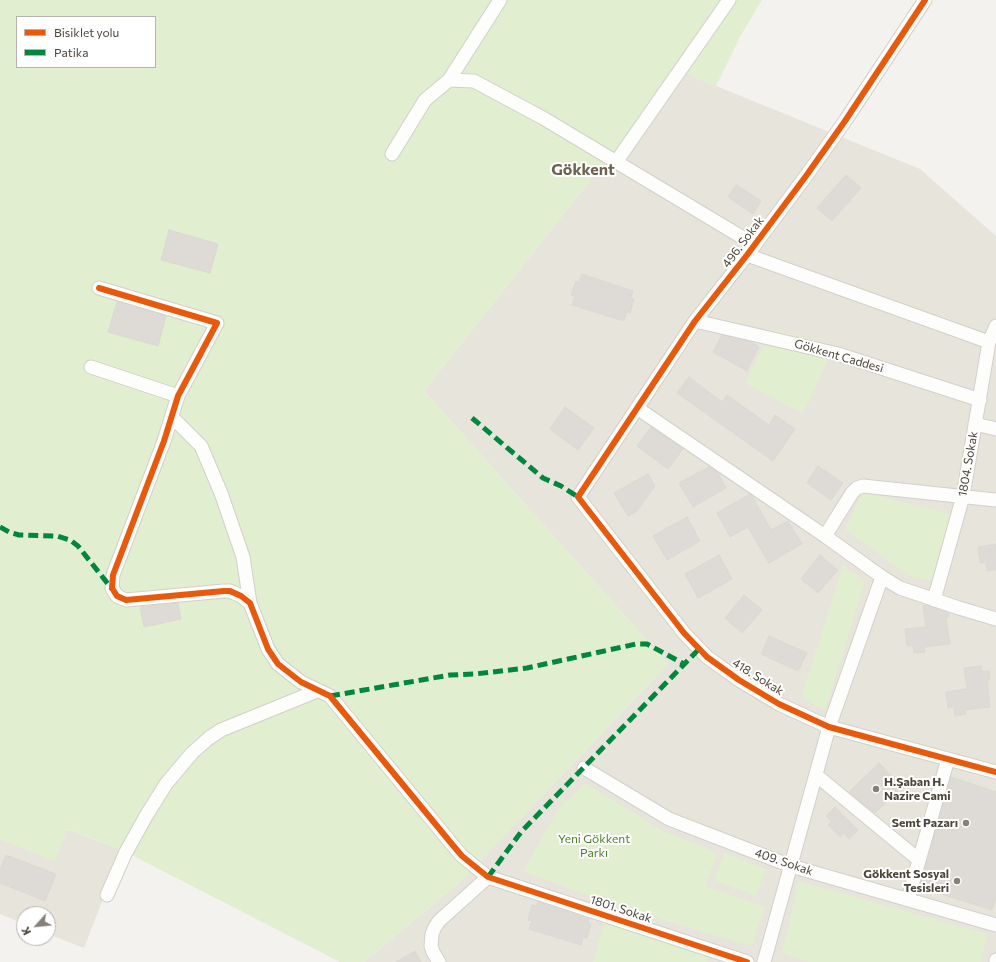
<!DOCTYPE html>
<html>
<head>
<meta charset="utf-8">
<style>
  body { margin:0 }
  #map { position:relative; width:996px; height:962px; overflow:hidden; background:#f4f2ee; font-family:Commissioner,sans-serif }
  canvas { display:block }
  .legend { position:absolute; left:16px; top:16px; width:140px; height:52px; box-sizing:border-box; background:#fff; border:1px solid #b7b4b0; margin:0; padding:5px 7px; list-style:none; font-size:12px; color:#4b4439 }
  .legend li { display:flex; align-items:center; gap:8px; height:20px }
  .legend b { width:20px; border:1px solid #b7b4b0 }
  .north { position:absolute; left:16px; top:906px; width:40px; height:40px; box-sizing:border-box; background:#fff; border:1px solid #b7b4b0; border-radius:50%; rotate:243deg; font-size:11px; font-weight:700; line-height:16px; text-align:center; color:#4b4439 }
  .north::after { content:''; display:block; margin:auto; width:14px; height:18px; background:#868178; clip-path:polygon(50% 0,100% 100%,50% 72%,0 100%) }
</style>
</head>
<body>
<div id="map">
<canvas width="996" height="962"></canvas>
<ul class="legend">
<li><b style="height:5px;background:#e8590c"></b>Bisiklet yolu</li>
<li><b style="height:5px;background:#00873e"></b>Patika</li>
</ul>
<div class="north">K</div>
</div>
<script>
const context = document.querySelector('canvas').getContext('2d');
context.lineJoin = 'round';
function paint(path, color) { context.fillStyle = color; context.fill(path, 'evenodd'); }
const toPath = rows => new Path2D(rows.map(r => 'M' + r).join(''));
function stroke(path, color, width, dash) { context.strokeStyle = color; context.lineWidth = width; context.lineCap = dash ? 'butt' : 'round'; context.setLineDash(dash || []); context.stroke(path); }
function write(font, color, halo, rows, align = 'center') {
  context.font = font + ' Commissioner,sans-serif'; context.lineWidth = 4; context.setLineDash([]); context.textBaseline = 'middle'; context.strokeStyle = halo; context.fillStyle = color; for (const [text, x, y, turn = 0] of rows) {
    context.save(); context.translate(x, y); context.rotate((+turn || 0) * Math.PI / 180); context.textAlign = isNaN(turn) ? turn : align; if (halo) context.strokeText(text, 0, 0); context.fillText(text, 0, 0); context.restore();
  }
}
const residential = toPath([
  [677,70,920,169,996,236,996,962,364,962,459,883,668,664,424,391],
  [66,829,122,850,84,948,48,934,48,914,24,914,24,924,0,914,0,839,54,860]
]);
const green = toPath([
  [0,0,762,0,741,35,716,86,677,70,424,391,668,664,459,883,364,962,340,962,122,850,67,829,55,861,0,839],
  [17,17,155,17,155,67,17,67],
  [772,329,835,345,803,414,745,383],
  [863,492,953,515,933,581,909,576,845,529],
  [843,565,865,582,825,711,801,697],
  [585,783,665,832,718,853,705,886,765,907,752,946,615,906,523,871,558,809],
  [724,853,766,869,756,896,714,880],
  [798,881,987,934,981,962,809,962,782,953],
  [607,912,713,943,707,962,593,962]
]);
const building = toPath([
  [846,175,861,188,832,221,817,208,846,175],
  [736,185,761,201,753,214,728,197,736,185],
  [169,230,218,244,210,273,161,260,169,230],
  [582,274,633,291,631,298,634,299,630,313,627,312,624,321,572,305,575,296,571,295,576,281,579,282,582,274],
  [117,302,166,316,158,346,108,332,117,302],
  [722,335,751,342,759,347,747,371,713,352,722,335],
  [689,377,722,402,727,395,769,425,775,415,795,429,773,461,677,393,689,377],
  [565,407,594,428,578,450,550,429,565,407],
  [651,427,683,449,668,469,637,446,651,427],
  [818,466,843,483,831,500,807,483,818,466],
  [709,467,718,473,726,488,693,507,679,483,709,467],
  [648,474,655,486,637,511,628,516,614,493,648,474],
  [750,494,752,496,771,530,788,521,802,544,769,563,748,527,730,537,717,513,750,494],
  [687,517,700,541,667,560,653,536,687,517],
  [996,544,996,570,987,571,986,562,980,563,978,547,996,544],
  [719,555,732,579,698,598,685,574,719,555],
  [820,555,838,570,818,593,801,579,820,555],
  [744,595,762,610,742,633,725,618,744,595],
  [178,603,181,619,144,627,140,607,178,603],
  [927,605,948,613,949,617,946,617,950,644,924,647,925,652,914,653,913,645,907,646,905,629,926,627,923,606,927,605],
  [769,636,807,653,798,671,761,654,769,636],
  [981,666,982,671,989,671,990,679,987,679,990,707,965,710,966,714,955,716,954,707,948,708,946,692,967,689,964,668,981,666],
  [879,763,902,787,875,813,849,792,879,763],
  [951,777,996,792,996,897,992,910,920,887,951,777],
  [835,807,858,830,849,839,843,833,840,837,828,825,832,821,826,816,835,807],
  [6,855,56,874,45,901,0,883,0,870,6,855],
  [538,902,589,919,588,923,591,924,587,938,583,937,581,945,529,929,532,921,528,920,532,905,536,906,538,902],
  [415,951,421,962,396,962,415,951]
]);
const minor = toPath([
  [925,0,845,121,806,176,747,255,695,321,578,497,684,633,707,657,739,680,779,704,829,727,996,772],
  [449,80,500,0],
  [392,154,425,100,449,80,474,81,543,118,755,245],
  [616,162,729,0],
  [747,255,989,342],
  [99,288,217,323,178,396,164,441,113,575,112,588,117,596,126,600,224,591,230,591,241,596,250,603,268,649,278,664,301,682,330,696,451,843,462,856,488,877,747,962],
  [695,321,838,354,980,400],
  [91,367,178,396],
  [637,408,825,536,882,577,900,588,959,608,996,619],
  [172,417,201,446,221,493,243,557,250,603],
  [975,424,996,429],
  [825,536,852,493,857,488,863,486,996,500],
  [934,600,963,496,989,342,996,326],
  [584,768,669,819,791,866,996,925],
  [816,775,919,860],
  [107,895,125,854,146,816,166,784,192,753,209,738,221,730,317,691],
  [908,899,948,759],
  [439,962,433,952,431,946,432,934,435,927,439,921,488,877],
  [764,962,829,727,882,577],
  [996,962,996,960]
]);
const quiet = toPath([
  [472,418,543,478,561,486,578,497],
  [0,527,9,532,19,535,57,536,70,540,78,546,112,589],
  [330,696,450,675,475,674,527,668,636,644,647,644,684,664],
  [488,877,521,832,699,649]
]);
const cycleway = toPath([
  [925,0,845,121,806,176,747,255,695,321,578,497,684,633,707,657,739,680,779,704,829,727,996,772],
  [99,288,217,323,178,396,164,441,113,575,112,588,117,596,126,600,224,591,230,591,241,596,250,603,268,649,278,664,301,682,330,696,451,843,462,856,488,877,747,962]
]);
const markers = [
  [876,789,4,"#868178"],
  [966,823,4,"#868178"],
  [957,881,4,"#868178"]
];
const streetNames = [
  ["496. Sokak",743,242,-53],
  ["Gökkent Caddesi",839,356,16],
  ["1804. Sokak",968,464,-80],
  ["418. Sokak",758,677,32],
  ["409. Sokak",784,862,19],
  ["1801. Sokak",621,909,18]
];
const poiNames = [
  ["H.Şaban H.",884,782,"left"],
  ["Nazire Cami",884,796,"left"],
  ["Semt Pazarı",958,823],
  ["Gökkent Sosyal",949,874],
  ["Tesisleri",949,888]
];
const parkNames = [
  ["Yeni Gökkent",594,839],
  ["Parkı",594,853]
];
const districtNames = [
  ["Gökkent",583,170]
];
paint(residential, '#e7e4dc');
paint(green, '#e1eecf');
paint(building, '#dedbd6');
stroke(building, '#dcd9d4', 1);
stroke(minor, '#d2d0cb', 15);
stroke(minor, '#fdfdfc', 13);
stroke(quiet, '#00873e', 5, [10, 5]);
stroke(cycleway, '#e8590c', 6);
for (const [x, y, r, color] of markers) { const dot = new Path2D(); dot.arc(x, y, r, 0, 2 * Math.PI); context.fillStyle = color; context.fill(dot); stroke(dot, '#fff', 1.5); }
write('12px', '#4b4439', '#fff', streetNames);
write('bold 12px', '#4b4439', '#fff', poiNames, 'right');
write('12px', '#4a7f2a', '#fff', parkNames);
write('bold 16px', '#6e6250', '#fff', districtNames);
</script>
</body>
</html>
